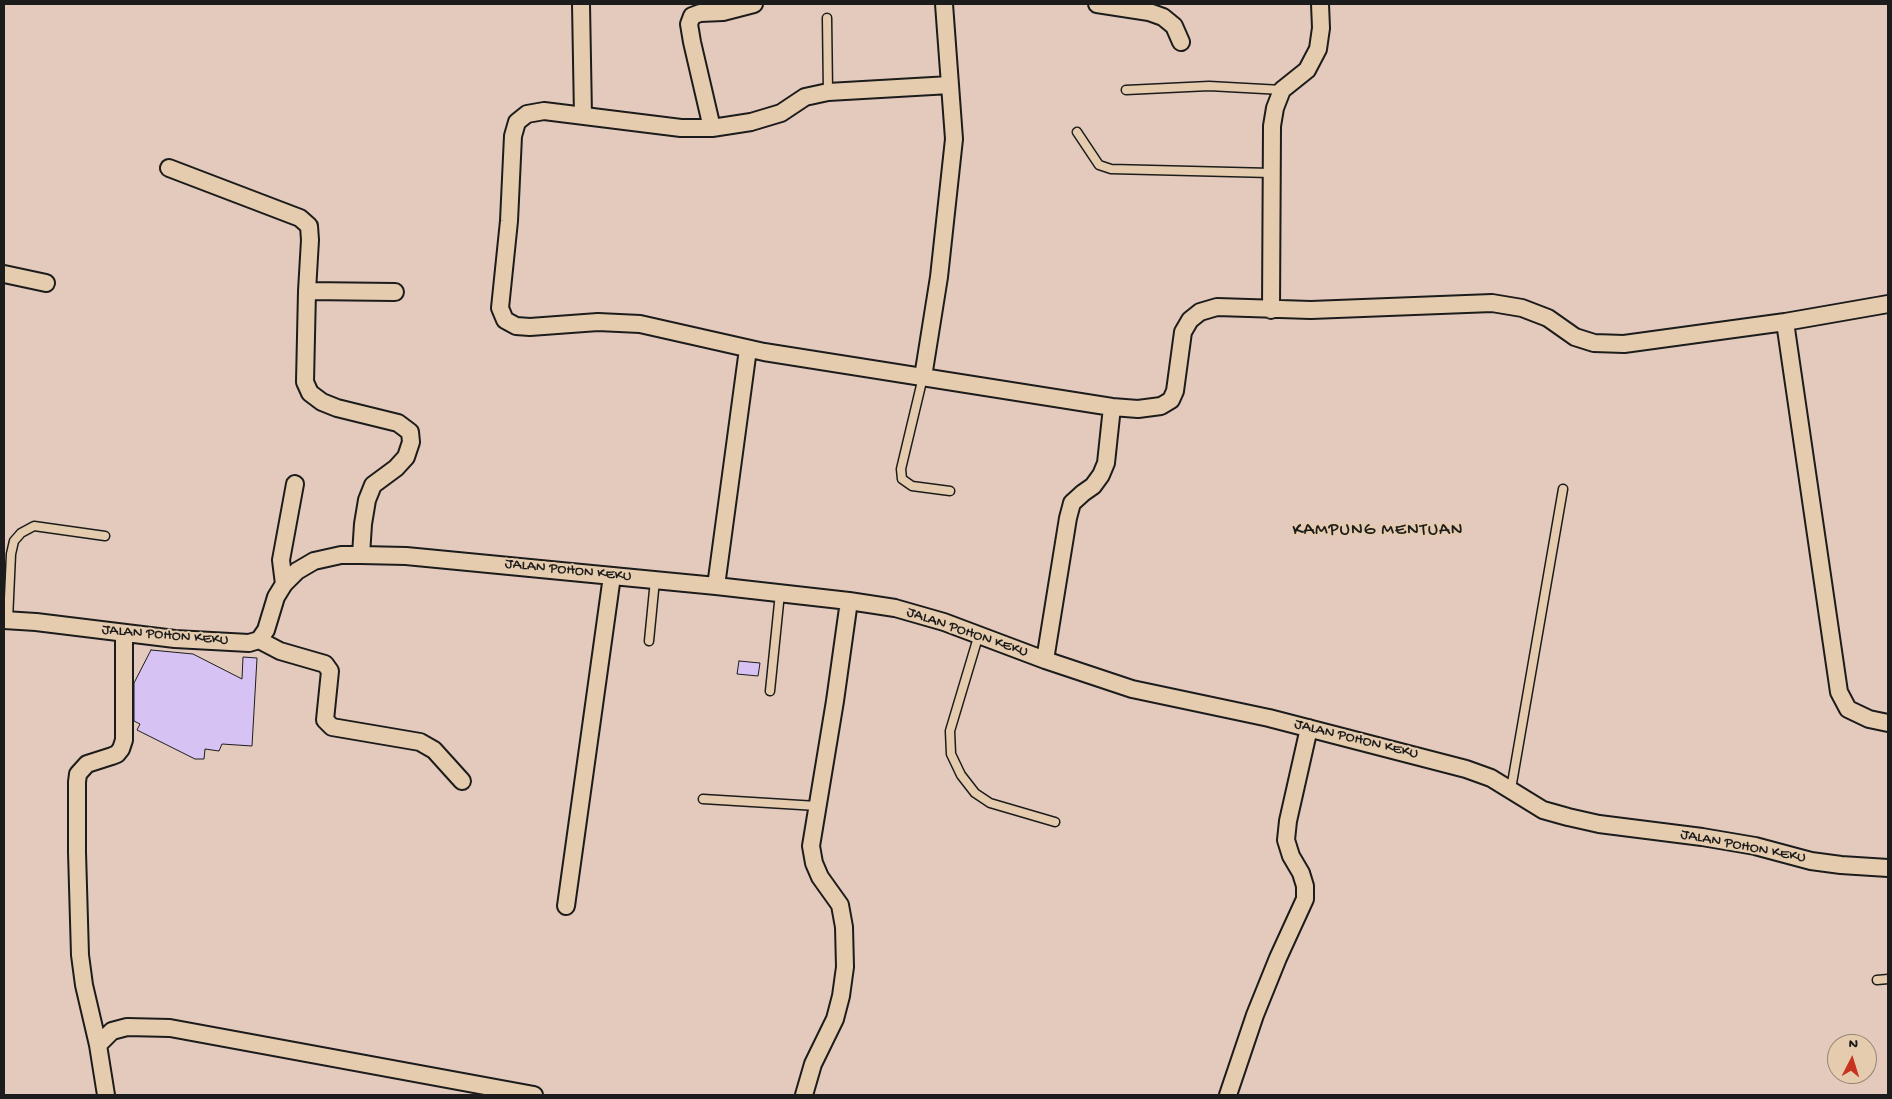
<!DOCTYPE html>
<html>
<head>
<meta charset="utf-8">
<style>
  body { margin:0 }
  #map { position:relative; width:1892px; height:1099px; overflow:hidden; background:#e3cabc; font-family:"Gochi Hand",sans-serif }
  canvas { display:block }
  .frame { position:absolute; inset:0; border:5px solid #1c1c1c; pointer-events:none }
  .north { position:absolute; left:1827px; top:1034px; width:50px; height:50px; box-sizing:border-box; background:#e6ccae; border:1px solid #958674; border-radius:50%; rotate:5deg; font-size:14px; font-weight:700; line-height:20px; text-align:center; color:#1c1c1c }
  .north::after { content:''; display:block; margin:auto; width:18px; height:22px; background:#c8321e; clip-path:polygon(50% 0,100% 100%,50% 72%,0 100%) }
</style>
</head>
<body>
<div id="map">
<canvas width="1892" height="1099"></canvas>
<div class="frame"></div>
<div class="north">N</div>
</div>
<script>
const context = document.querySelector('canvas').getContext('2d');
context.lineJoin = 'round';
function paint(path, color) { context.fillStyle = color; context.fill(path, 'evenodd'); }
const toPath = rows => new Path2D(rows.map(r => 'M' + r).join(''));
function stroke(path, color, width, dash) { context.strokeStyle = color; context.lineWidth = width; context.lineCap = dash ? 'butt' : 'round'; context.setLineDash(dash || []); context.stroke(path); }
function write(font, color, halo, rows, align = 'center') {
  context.font = font + ' "Gochi Hand",sans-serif'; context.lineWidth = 4; context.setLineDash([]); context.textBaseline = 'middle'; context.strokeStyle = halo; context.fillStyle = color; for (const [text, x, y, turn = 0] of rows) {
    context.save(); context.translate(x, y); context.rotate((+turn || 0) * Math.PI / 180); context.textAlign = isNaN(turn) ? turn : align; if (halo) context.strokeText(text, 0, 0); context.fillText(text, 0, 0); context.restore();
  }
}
const building = toPath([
  [151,650,193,654,242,679,243,657,257,658,252,746,222,744,219,751,205,749,204,759,195,759,137,730,140,724,134,721,134,683,151,650],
  [739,661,760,663,758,676,737,674,739,661]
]);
const lane = toPath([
  [827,18,828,92],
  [1126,90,1209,86,1282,90],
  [1077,132,1099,165,1111,169,1271,173],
  [923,377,901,469,902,479,912,486,950,491],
  [8,620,11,554,14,541,21,533,34,526,105,536],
  [979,634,950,731,951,754,961,775,975,793,990,803,1055,822],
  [649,641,655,580],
  [770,691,780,593],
  [1511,789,1563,489],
  [703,799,817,806],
  [1877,980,1888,979]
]);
const street = toPath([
  [581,4,583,116],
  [1097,4,1149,12,1163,17,1174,26,1181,42],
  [950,85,828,92,805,97,781,113,751,122,712,128,681,128,544,111,527,114,517,122,513,136,509,221,500,308,505,320,516,326,530,327,598,322,640,324,764,352,1112,407,1138,409,1161,406,1171,400,1175,391,1183,332,1190,320,1200,312,1217,307,1311,310,1492,303,1522,308,1548,318,1575,337,1594,343,1624,344,1785,322,1888,304],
  [712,128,692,42,689,24,692,16,700,13,723,12,754,4],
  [169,168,300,218,309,226,310,240,307,291,305,382,310,393,322,402,337,408,398,423,410,432,411,442,406,457,396,468,373,485,367,500,363,524,361,555],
  [4,274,46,283],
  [307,291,395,292],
  [1271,310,1272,126,1275,108,1282,90,1307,70,1318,49,1321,28,1320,4],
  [1785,322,1839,692,1848,709,1869,719,1888,723],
  [923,377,939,277,954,139,944,4],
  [284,584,281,560,295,484],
  [716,586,748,349],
  [4,620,36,622,175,639,249,643,259,640,266,630,276,597,284,584,297,571,314,561,341,555,361,555,406,556,716,586,849,601,895,608,944,622,1045,660,1132,689,1269,718,1466,769,1491,778,1543,810,1568,817,1599,824,1702,837,1755,846,1811,861,1841,865,1888,868],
  [259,640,280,651,325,664,330,671,325,720,332,727,420,742,434,750,462,781],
  [1045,660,1068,518,1072,503,1083,493,1093,486,1101,475,1106,463,1112,407],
  [566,906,612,576],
  [98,1045,112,1031,127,1027,170,1028,534,1095],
  [106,1095,98,1045,84,985,80,955,77,852,77,782,78,774,87,764,112,756,117,754,121,749,124,740,124,634],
  [804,1095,813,1064,835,1019,841,996,845,967,844,927,840,905,820,877,814,863,811,846,835,701,849,601],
  [1228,1095,1255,1015,1278,958,1305,899,1305,886,1301,873,1291,856,1286,840,1288,821,1309,728]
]);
const streetNames = [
  ["JALAN POHON KEKU",568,571,6],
  ["JALAN POHON KEKU",967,633,19],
  ["JALAN POHON KEKU",165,636,5],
  ["JALAN POHON KEKU",1356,740,14],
  ["JALAN POHON KEKU",1743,847,11]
];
const quarterNames = [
  ["KAMPUNG MENTUAN",1378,531]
];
paint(building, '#d7c3f3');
stroke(building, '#1c1c1c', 1);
stroke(lane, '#1c1c1c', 11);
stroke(street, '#1c1c1c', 20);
stroke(lane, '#e6ccae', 8);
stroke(street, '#e6ccae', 16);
write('15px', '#1c1c1c', '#e6ccae', streetNames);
context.letterSpacing = '1px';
write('18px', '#1c1c1c', '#e6ccae', quarterNames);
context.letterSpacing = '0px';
</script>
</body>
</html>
